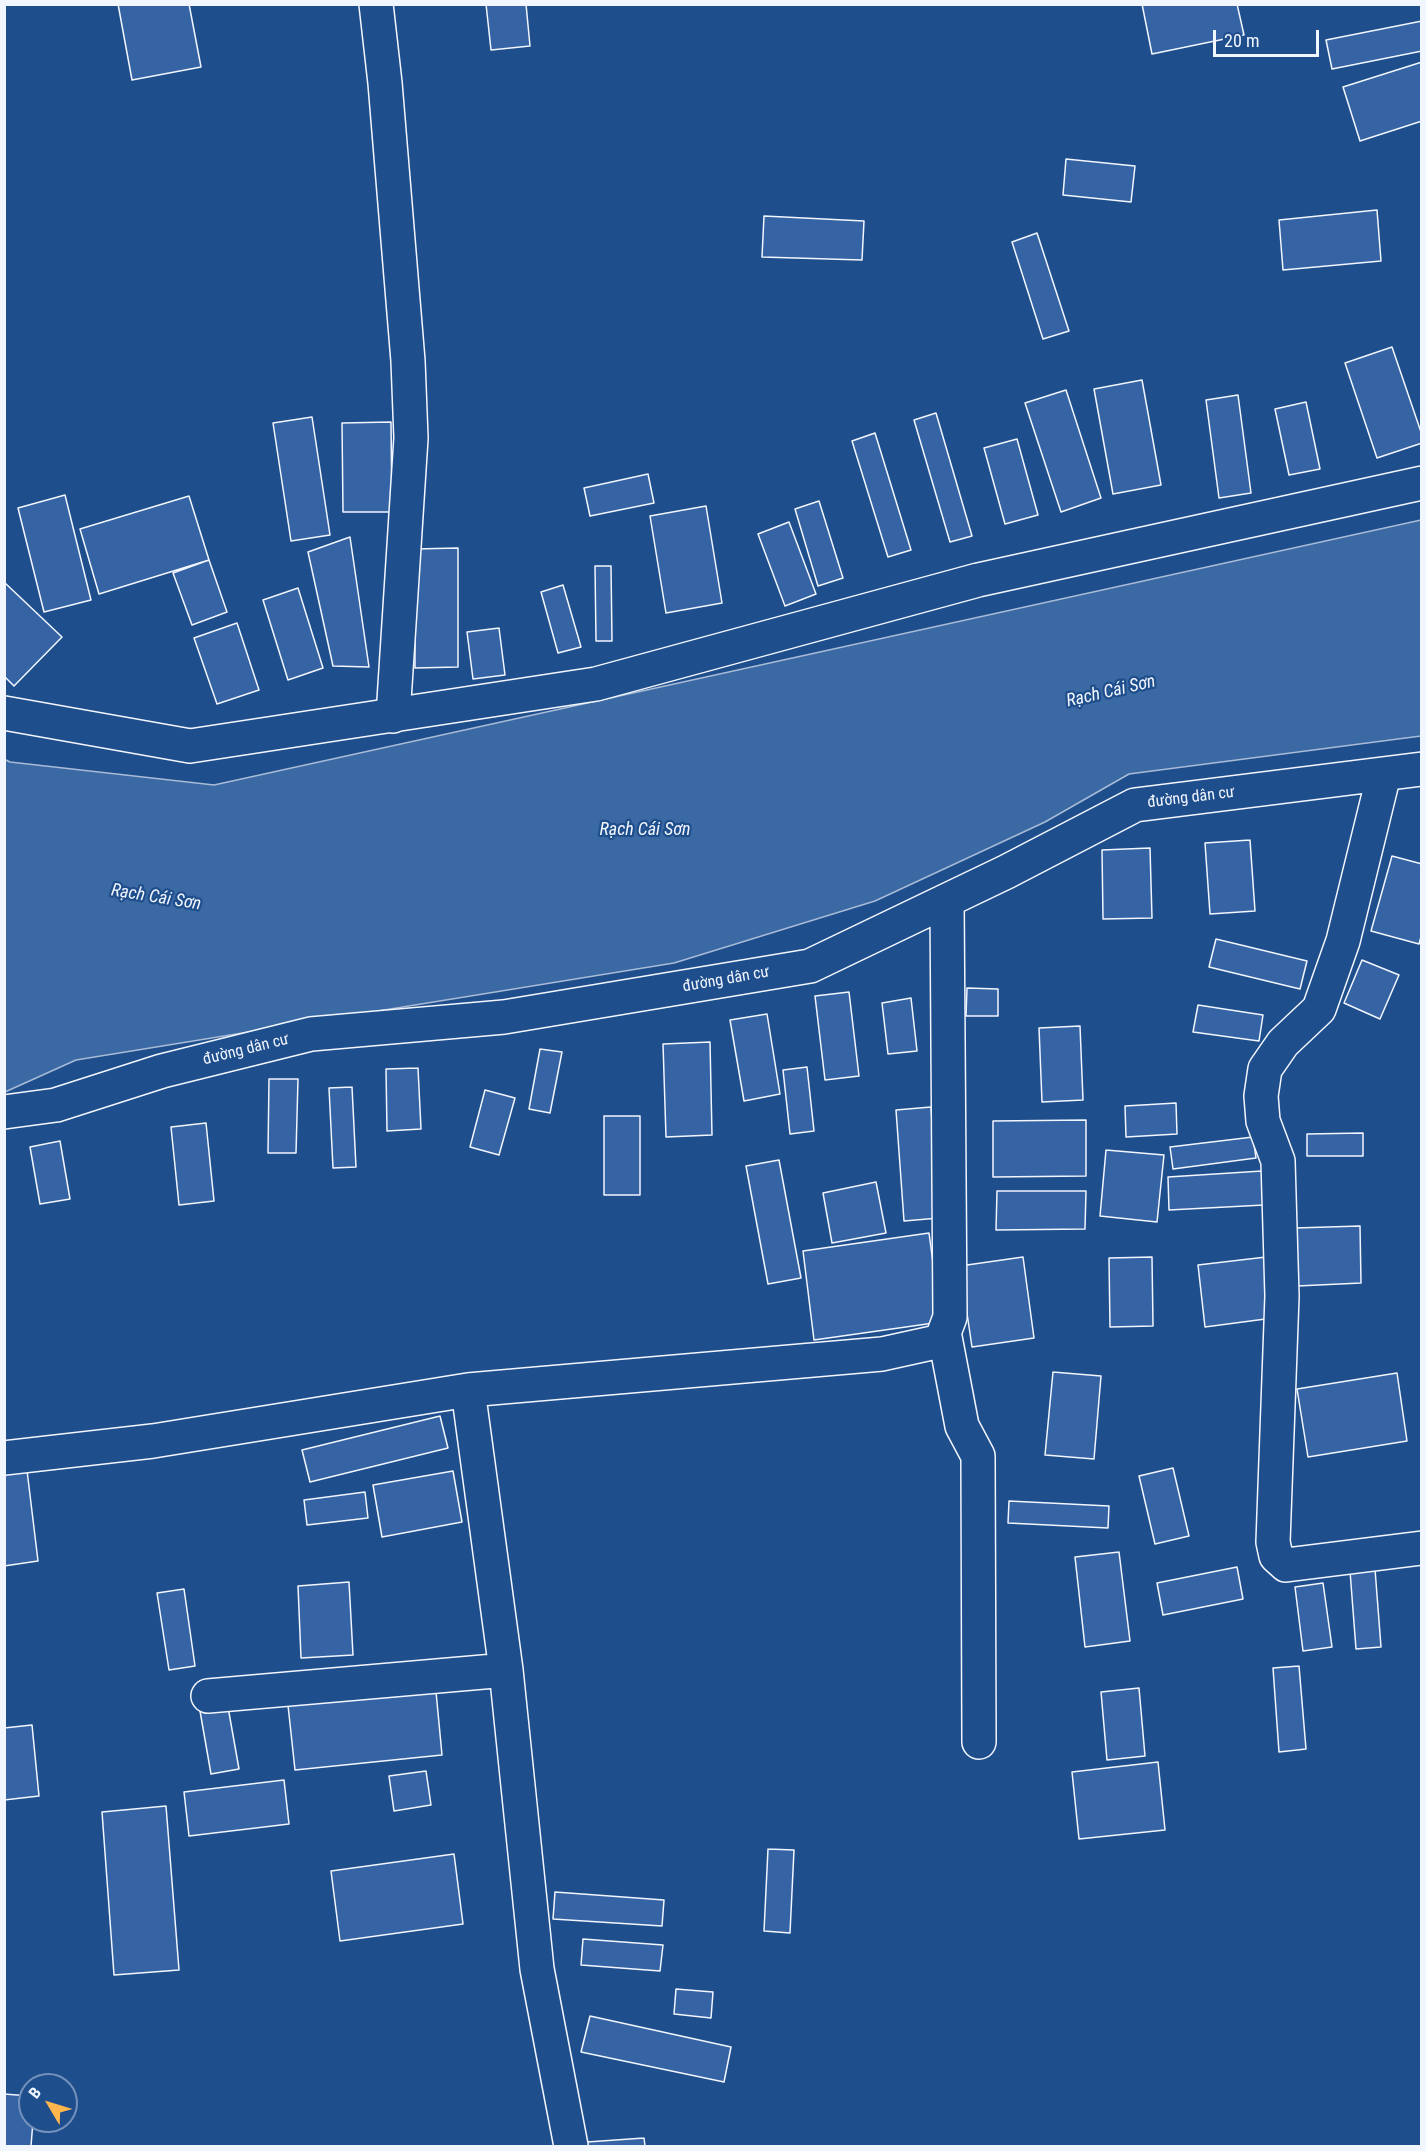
<!DOCTYPE html>
<html>
<head>
<meta charset="utf-8">
<style>
  body { margin:0 }
  #map { position:relative; width:1426px; height:2151px; overflow:hidden; background:#1f4e8c; font-family:"Roboto Condensed",sans-serif }
  canvas { display:block }
  .frame { position:absolute; inset:0; border:6px solid #f2f6ff; pointer-events:none }
  .north { position:absolute; left:18px; top:2073px; width:60px; height:60px; box-sizing:border-box; background:#1f4e8c; border:2px solid #7391ba; border-radius:50%; rotate:308deg; font-size:16px; font-weight:700; line-height:24px; text-align:center; color:#f2f6ff }
  .north::after { content:''; display:block; margin:auto; width:21px; height:27px; background:#ffb74d; clip-path:polygon(50% 0,100% 100%,50% 72%,0 100%) }
  .scale { position:absolute; left:1213px; top:30px; width:106px; height:27px; box-sizing:border-box; border:3px solid #f2f6ff; border-top:0; padding-left:8px; font-size:18px; line-height:21px; white-space:nowrap; color:#f2f6ff; -webkit-text-stroke:4px #1f4e8c; paint-order:stroke }
</style>
</head>
<body>
<div id="map">
<canvas width="1426" height="2151"></canvas>
<div class="frame"></div>
<div class="north">B</div>
<div class="scale">20 m</div>
</div>
<script>
const context = document.querySelector('canvas').getContext('2d');
context.lineJoin = 'round';
function paint(path, color) { context.fillStyle = color; context.fill(path, 'evenodd'); }
const toPath = rows => new Path2D(rows.map(r => 'M' + r).join(''));
function stroke(path, color, width, dash) { context.strokeStyle = color; context.lineWidth = width; context.lineCap = dash ? 'butt' : 'round'; context.setLineDash(dash || []); context.stroke(path); }
function write(font, color, halo, rows, align = 'center') {
  context.font = font + ' "Roboto Condensed",sans-serif'; context.lineWidth = 4.5; context.setLineDash([]); context.textBaseline = 'middle'; context.strokeStyle = halo; context.fillStyle = color; for (const [text, x, y, turn = 0] of rows) {
    context.save(); context.translate(x, y); context.rotate((+turn || 0) * Math.PI / 180); context.textAlign = isNaN(turn) ? turn : align; if (halo) context.strokeText(text, 0, 0); context.fillText(text, 0, 0); context.restore();
  }
}
const water = toPath([
  [1421,520,1421,736,1129,774,1045,822,875,901,674,963,76,1060,5,1092,4,759,10,762,214,785,1421,520]
]);
const building = toPath([
  [118,4,189,4,201,67,132,80,118,4],
  [486,4,526,4,530,46,491,50,486,4],
  [1142,4,1237,4,1244,35,1152,54,1142,4],
  [1422,21,1422,51,1332,69,1326,40,1422,21],
  [1422,62,1422,121,1360,141,1343,87,1422,62],
  [1066,159,1135,166,1131,202,1063,195,1066,159],
  [1377,210,1381,261,1283,270,1279,220,1377,210],
  [764,216,864,221,862,260,762,257,764,216],
  [1037,233,1069,331,1043,339,1012,242,1037,233],
  [1392,347,1422,435,1422,443,1377,458,1345,363,1392,347],
  [1142,380,1161,485,1113,494,1094,389,1142,380],
  [1066,390,1101,498,1061,512,1025,403,1066,390],
  [1238,395,1251,493,1219,498,1206,400,1238,395],
  [1306,402,1320,469,1289,475,1275,409,1306,402],
  [936,413,972,536,950,542,914,420,936,413],
  [312,417,330,535,291,541,273,423,312,417],
  [391,422,392,512,343,512,342,423,391,422],
  [875,433,911,550,888,557,852,441,875,433],
  [1017,439,1038,515,1005,524,984,448,1017,439],
  [648,474,654,503,590,516,584,488,648,474],
  [65,495,91,600,44,612,18,508,65,495],
  [189,496,209,560,99,594,80,529,189,496],
  [819,501,843,578,818,586,795,509,819,501],
  [706,506,722,603,666,613,650,516,706,506],
  [789,522,816,594,785,606,758,534,789,522],
  [350,537,369,667,333,666,308,552,350,537],
  [458,548,458,667,415,668,415,549,458,548],
  [209,560,227,612,192,625,173,573,209,560],
  [595,566,611,566,612,641,596,641,595,566],
  [4,582,62,637,14,686,4,676,4,582],
  [563,585,581,647,558,653,541,592,563,585],
  [298,588,323,668,288,680,263,600,298,588],
  [237,623,259,690,217,704,194,638,237,623],
  [499,628,505,675,473,679,467,632,499,628],
  [1250,840,1255,911,1210,914,1205,843,1250,840],
  [1150,848,1152,918,1103,919,1102,850,1150,848],
  [1392,856,1422,864,1422,933,1419,944,1371,931,1392,856],
  [1216,939,1307,961,1300,989,1209,967,1216,939],
  [1362,960,1399,975,1380,1019,1344,1003,1362,960],
  [967,988,998,989,998,1016,966,1016,967,988],
  [849,992,859,1076,825,1080,815,996,849,992],
  [911,998,917,1051,888,1054,882,1003,911,998],
  [1198,1005,1263,1015,1259,1041,1193,1032,1198,1005],
  [767,1014,780,1094,744,1101,730,1020,767,1014],
  [1080,1026,1083,1100,1042,1102,1039,1028,1080,1026],
  [710,1042,712,1135,666,1137,663,1044,710,1042],
  [540,1049,562,1052,550,1113,529,1109,540,1049],
  [807,1067,814,1131,790,1134,783,1070,807,1067],
  [418,1068,421,1129,387,1131,386,1069,418,1068],
  [269,1079,298,1079,296,1153,268,1153,269,1079],
  [352,1087,356,1167,333,1168,329,1088,352,1087],
  [485,1090,515,1098,499,1155,470,1147,485,1090],
  [1176,1103,1177,1134,1126,1137,1125,1106,1176,1103],
  [931,1107,939,1218,904,1221,896,1110,931,1107],
  [604,1116,640,1116,640,1195,604,1195,604,1116],
  [1086,1120,1086,1176,993,1177,993,1121,1086,1120],
  [206,1123,214,1201,179,1205,171,1127,206,1123],
  [1363,1133,1363,1156,1307,1156,1307,1134,1363,1133],
  [1253,1137,1256,1158,1173,1169,1170,1147,1253,1137],
  [60,1141,70,1199,40,1204,30,1147,60,1141],
  [1106,1150,1164,1155,1157,1222,1100,1216,1106,1150],
  [779,1160,801,1278,768,1284,746,1166,779,1160],
  [1262,1171,1264,1205,1169,1210,1168,1177,1262,1171],
  [876,1182,886,1233,832,1243,823,1193,876,1182],
  [997,1191,1086,1191,1085,1229,996,1230,997,1191],
  [1360,1226,1361,1283,1297,1286,1295,1228,1360,1226],
  [929,1233,941,1322,814,1340,803,1251,929,1233],
  [1023,1257,1034,1338,972,1347,960,1266,1023,1257],
  [1152,1257,1153,1326,1110,1327,1109,1258,1152,1257],
  [1266,1257,1273,1318,1205,1327,1198,1265,1266,1257],
  [1053,1372,1101,1376,1094,1459,1045,1455,1053,1372],
  [1397,1373,1407,1441,1308,1457,1297,1389,1397,1373],
  [440,1416,448,1448,310,1482,302,1450,440,1416],
  [26,1462,38,1561,4,1566,4,1465,26,1462],
  [1173,1468,1189,1536,1155,1544,1139,1476,1173,1468],
  [453,1471,462,1522,382,1537,373,1485,453,1471],
  [365,1492,368,1518,307,1525,304,1500,365,1492],
  [1009,1501,1109,1506,1108,1528,1008,1523,1009,1501],
  [1119,1552,1130,1641,1085,1647,1075,1557,1119,1552],
  [1237,1567,1243,1599,1163,1615,1157,1583,1237,1567],
  [1375,1569,1381,1647,1356,1649,1350,1571,1375,1569],
  [349,1582,353,1655,301,1658,298,1586,349,1582],
  [1323,1583,1332,1647,1303,1651,1295,1587,1323,1583],
  [184,1589,195,1666,169,1670,157,1593,184,1589],
  [1299,1666,1306,1749,1279,1752,1273,1668,1299,1666],
  [435,1681,442,1755,295,1770,287,1696,435,1681],
  [1139,1688,1145,1756,1107,1760,1101,1692,1139,1688],
  [228,1707,239,1769,211,1774,200,1711,228,1707],
  [32,1725,39,1796,4,1800,4,1728,32,1725],
  [1158,1762,1165,1830,1079,1839,1072,1772,1158,1762],
  [426,1771,431,1805,394,1811,389,1776,426,1771],
  [284,1780,289,1824,189,1836,184,1792,284,1780],
  [166,1806,179,1970,114,1975,102,1812,166,1806],
  [768,1849,794,1850,790,1933,764,1931,768,1849],
  [454,1854,463,1924,340,1941,331,1871,454,1854],
  [555,1892,664,1900,662,1926,553,1919,555,1892],
  [583,1939,663,1945,660,1971,581,1965,583,1939],
  [676,1989,713,1992,711,2018,674,2014,676,1989],
  [590,2016,731,2047,724,2082,581,2052,590,2016],
  [4,2094,30,2096,30,2121,33,2121,31,2146,4,2146,4,2094],
  [644,2138,645,2146,587,2146,587,2142,644,2138]
]);
const minor = toPath([
  [376,4,385,83,408,361,411,438,393,716],
  [4,713,190,746,596,684,978,580,1422,483],
  [1384,774,1343,941,1319,1009,1283,1043,1265,1069,1261,1096,1263,1121,1278,1161,1282,1296,1273,1542,1276,1556,1286,1565,1422,1548],
  [4,1112,56,1105,162,1071,311,1034,504,1017,810,966,1006,872,1135,805,1422,769],
  [945,1337,962,1426,978,1456,979,1742],
  [4,1458,153,1441,468,1390],
  [208,1696,506,1670],
  [571,2146,537,1969,506,1670,468,1390,882,1354,941,1341,950,1317,947,901]
]);
const streetNames = [
  ["đường dân cư",1191,798,-7],
  ["đường dân cư",726,980,-10],
  ["đường dân cư",246,1050,-14]
];
const waterNames = [
  ["Rạch Cái Sơn",1111,692,-13],
  ["Rạch Cái Sơn",645,830],
  ["Rạch Cái Sơn",156,898,9]
];
paint(water, '#3b69a3');
stroke(water, '#a8bbd7', 1.5);
paint(building, '#3563a3');
stroke(building, '#f2f6ff', 1.5);
stroke(minor, '#f2f6ff', 36);
stroke(minor, '#1f4e8c', 33);
write('16px', '#f2f6ff', '#1f4e8c', streetNames);
write('italic 18px', '#f2f6ff', '#1f4e8c', waterNames);
</script>
</body>
</html>
